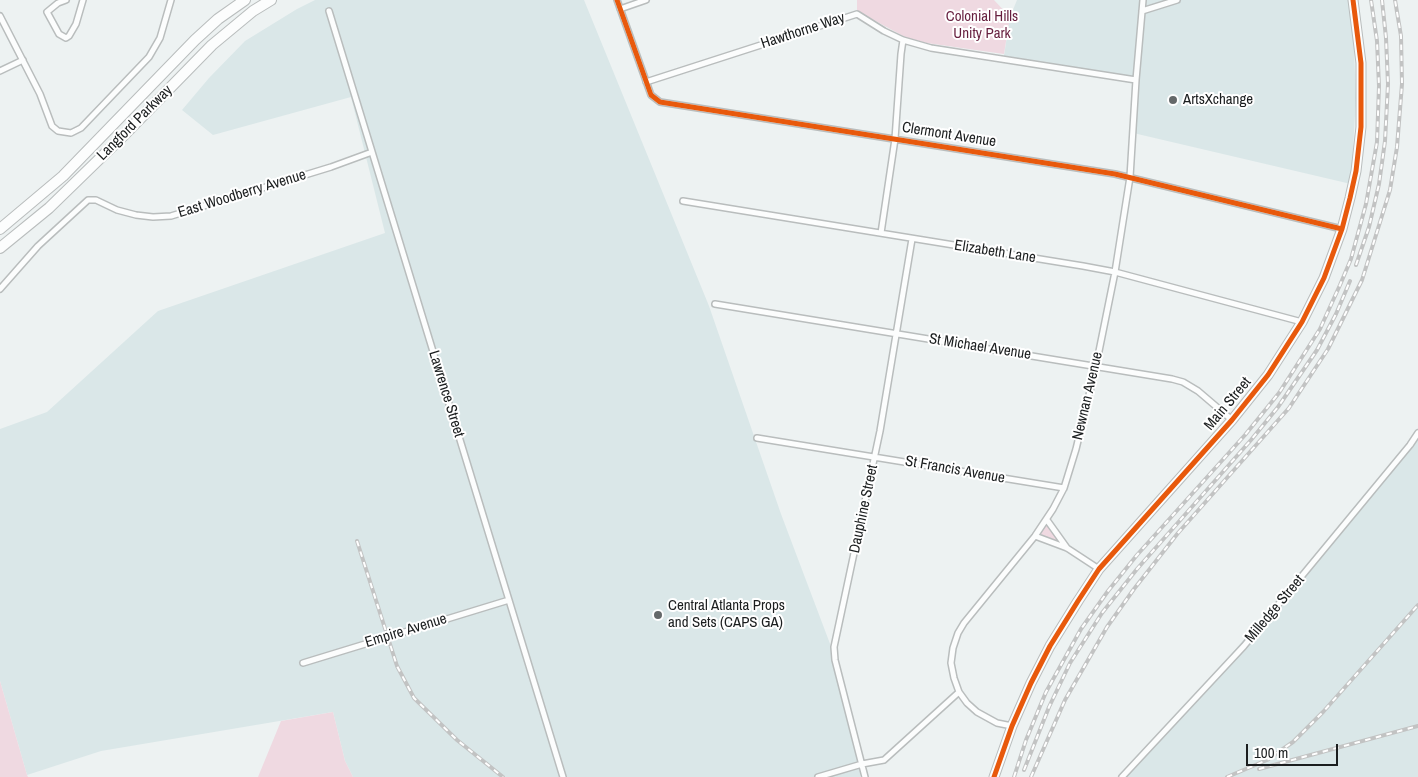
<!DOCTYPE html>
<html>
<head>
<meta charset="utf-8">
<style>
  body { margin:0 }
  #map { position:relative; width:1418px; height:777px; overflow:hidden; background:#edf2f2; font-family:"Archivo Narrow",sans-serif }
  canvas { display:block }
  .scale { position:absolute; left:1246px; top:744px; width:92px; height:22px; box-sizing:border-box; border:2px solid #1b1e1f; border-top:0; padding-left:6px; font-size:15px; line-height:18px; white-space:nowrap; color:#1b1e1f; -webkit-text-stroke:4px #fff; paint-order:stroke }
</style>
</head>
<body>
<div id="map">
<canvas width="1418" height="777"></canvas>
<div class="scale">100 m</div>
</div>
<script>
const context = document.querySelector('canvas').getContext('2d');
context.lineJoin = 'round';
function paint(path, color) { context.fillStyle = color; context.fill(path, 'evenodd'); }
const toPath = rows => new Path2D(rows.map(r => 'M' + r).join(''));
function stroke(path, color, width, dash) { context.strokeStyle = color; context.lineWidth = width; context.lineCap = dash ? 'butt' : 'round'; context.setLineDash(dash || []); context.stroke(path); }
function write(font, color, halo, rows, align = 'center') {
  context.font = font + ' "Archivo Narrow",sans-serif'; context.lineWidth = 4; context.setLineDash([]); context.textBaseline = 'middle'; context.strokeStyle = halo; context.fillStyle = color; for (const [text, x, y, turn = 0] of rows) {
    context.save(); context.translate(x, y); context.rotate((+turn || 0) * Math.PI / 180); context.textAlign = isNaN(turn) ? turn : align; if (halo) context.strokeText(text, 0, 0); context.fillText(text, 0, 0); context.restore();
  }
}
const built = toPath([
  [315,0,584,0,709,306,781,514,835,657,861,765,860,777,353,777,345,761,333,712,101,751,27,775,0,681,0,429,47,412,158,311,385,233,351,97,213,135,182,110,209,78,245,41,297,9],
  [1017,0,1352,0,1356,98,1351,184,1129,132,1140,77,1003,62,1010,17],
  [1418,432,1418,777,1125,777,1284,593,1403,453]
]);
const green = toPath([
  [857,0,994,0,1010,17,1004,54,927,43,907,38,857,11],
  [1046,521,1065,545,1037,534],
  [0,681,27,775,28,777,0,777],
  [333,712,345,761,353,777,258,777,281,721]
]);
const street = toPath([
  [66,0,58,3,47,12,59,34,66,38,69,36,76,24,83,0],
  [617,0,651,95,660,102,1115,174,1342,229],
  [620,9,646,0],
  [329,11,563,777],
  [1142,11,1177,0],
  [0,16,40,94,52,126,58,131,71,133,81,128,149,57,160,38,171,0],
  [0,71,23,60],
  [646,82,857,14,884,31,903,40,931,48,1136,80],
  [683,201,1083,266,1115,272,1302,322],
  [881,233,895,139,901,54,903,40],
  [0,289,38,246,88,200,96,200,117,210,136,215,153,217,171,216,331,167,372,152],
  [715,304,1172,379,1183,382,1198,391,1232,420],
  [757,438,1064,488],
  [1047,520,1067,548],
  [1035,536,1067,548,1099,569],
  [303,663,509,600],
  [1012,726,997,723,977,712,967,703,959,692,954,678,951,663,953,648,958,633,964,623,1035,536,1053,509,1064,488,1076,449,1096,366,1115,272,1130,177,1136,80,1143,0],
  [818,777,862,764,884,760,959,692],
  [865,777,835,660,834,647,880,431,912,239],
  [1122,777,1244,646,1410,445,1418,433]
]);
const primary = toPath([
  [994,777,1012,726,1031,683,1050,646,1078,601,1099,569,1232,420,1268,375,1302,322,1324,278,1342,229,1350,198,1356,171,1361,127,1361,63,1353,0]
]);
const highway = toPath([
  [0,229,63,176,195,40,218,19,245,0],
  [0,248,49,208,123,136,212,45,253,11,271,0]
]);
const rail = toPath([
  [1356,265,1369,227,1379,184,1385,141,1388,84,1386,38,1382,0],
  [357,541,397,666,414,698,457,740,503,777],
  [1259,769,1418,726],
  [1024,770,1049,707,1070,663,1102,613,1137,569,1251,440,1278,407,1317,350,1336,314,1350,281],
  [1014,777,1026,740,1046,692,1081,629,1108,591,1137,555,1245,435,1279,393,1320,329,1340,285,1351,259,1366,204,1377,142,1379,86,1377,41,1371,0],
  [1031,777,1065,700,1107,627,1134,589,1178,533,1289,408,1328,349,1362,280,1390,190,1397,147,1402,84,1401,36,1395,0],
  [1227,777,1267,760,1293,742,1323,712,1418,605]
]);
const cycleway = toPath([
  [617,0,651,95,660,102,1115,174,1342,229],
  [994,777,1012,726,1031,683,1050,646,1078,601,1099,569,1232,420,1268,375,1302,322,1324,278,1342,229,1350,198,1356,171,1361,127,1361,63,1353,0]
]);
const markers = [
  [1173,100,5,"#646869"],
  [658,615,5,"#646869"]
];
const parkNames = [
  ["Colonial Hills",982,17],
  ["Unity Park",982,34]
];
const streetNames = [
  ["Hawthorne Way",803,31,-18],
  ["Langford Parkway",135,123,-45],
  ["Clermont Avenue",949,135,9],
  ["East Woodberry Avenue",242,194,-17],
  ["Elizabeth Lane",995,252,9],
  ["St Michael Avenue",980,347,9],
  ["Lawrence Street",446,394,73],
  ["Newnan Avenue",1088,396,-77],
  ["Main Street",1228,404,-50],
  ["St Francis Avenue",955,470,10],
  ["Dauphine Street",864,509,-78],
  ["Milledge Street",1275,609,-50],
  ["Empire Avenue",406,631,-17]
];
const poiNames = [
  ["ArtsXchange",1183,100],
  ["Central Atlanta Props",668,606],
  ["and Sets (CAPS GA)",668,623]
];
paint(built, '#dae7e8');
paint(green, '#efd9e1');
stroke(street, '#b9bdbd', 8);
stroke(primary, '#b9bdbd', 11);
stroke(highway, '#b9bdbd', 12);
stroke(street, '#fcfdfd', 5);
stroke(primary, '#fcfdfd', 9);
stroke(highway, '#fcfdfd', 10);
stroke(rail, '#c2c3c3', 4);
stroke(rail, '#fff', 2, [5.5]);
stroke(cycleway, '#e8590c', 5);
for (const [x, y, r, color] of markers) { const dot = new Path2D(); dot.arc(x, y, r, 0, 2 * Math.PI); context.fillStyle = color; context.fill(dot); stroke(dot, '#fff', 2); }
write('15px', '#661e3e', '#fff', parkNames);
write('15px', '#1b1e1f', '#fff', streetNames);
write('15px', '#1b1e1f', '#fff', poiNames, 'left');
</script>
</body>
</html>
